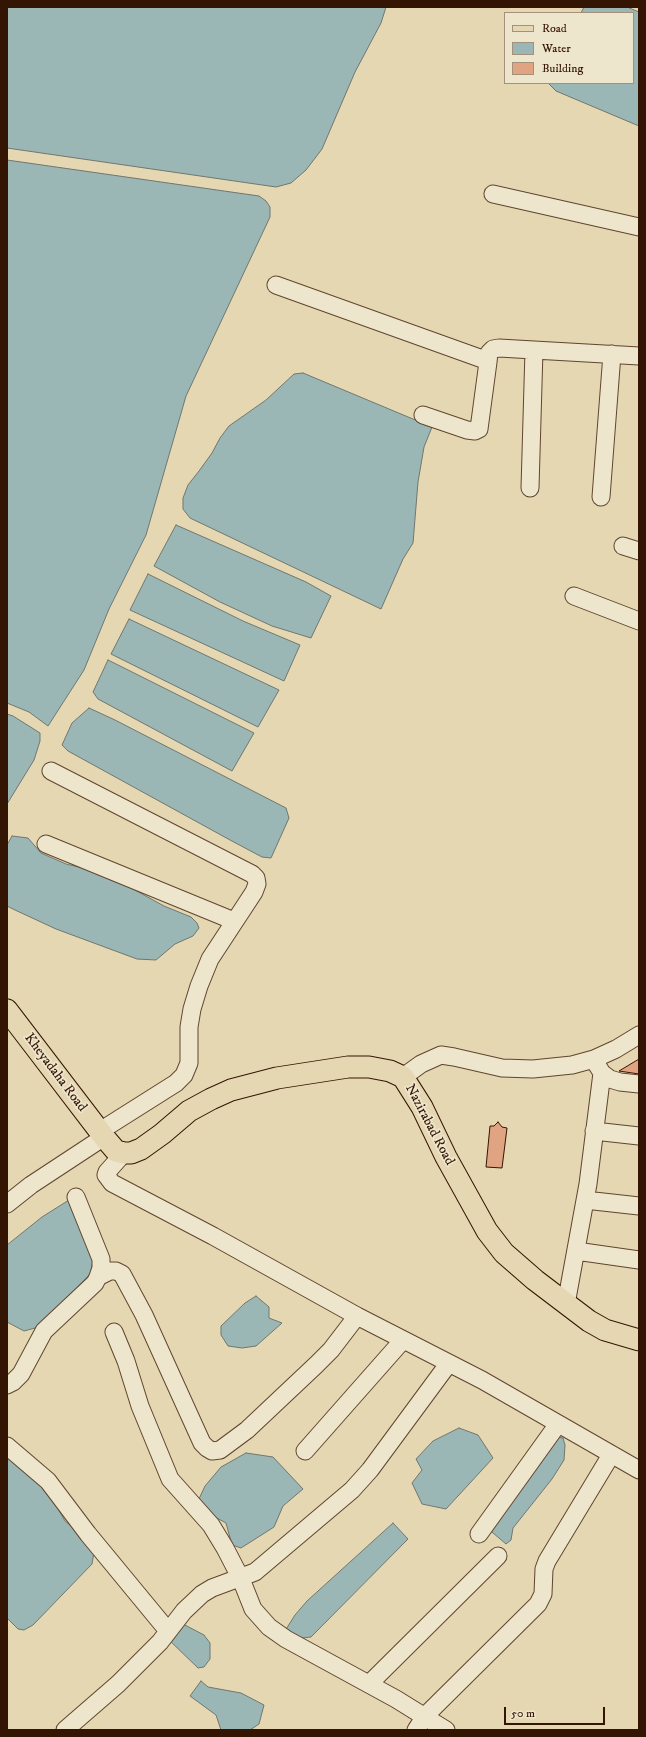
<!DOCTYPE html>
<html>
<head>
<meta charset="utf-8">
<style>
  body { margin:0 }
  #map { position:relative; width:646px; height:1737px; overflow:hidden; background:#e4d7b1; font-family:"IM FELL DW Pica",serif }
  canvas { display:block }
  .frame { position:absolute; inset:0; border:8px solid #341403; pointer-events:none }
  .legend { position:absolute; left:504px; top:12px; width:130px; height:72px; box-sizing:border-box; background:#ede5cc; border:1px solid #a3917c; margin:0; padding:5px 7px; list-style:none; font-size:12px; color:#341403 }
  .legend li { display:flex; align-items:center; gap:8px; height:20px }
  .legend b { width:20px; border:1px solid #a3917c }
  .scale { position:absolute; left:504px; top:1707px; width:101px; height:18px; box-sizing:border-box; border:2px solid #341403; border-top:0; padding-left:5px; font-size:12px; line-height:14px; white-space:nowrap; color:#341403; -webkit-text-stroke:3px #ede5cc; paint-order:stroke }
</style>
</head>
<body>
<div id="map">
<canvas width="646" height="1737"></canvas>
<div class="frame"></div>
<ul class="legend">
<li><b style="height:5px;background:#e4d7b1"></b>Road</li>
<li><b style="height:11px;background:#9ab7b6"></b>Water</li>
<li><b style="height:11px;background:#e1a482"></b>Building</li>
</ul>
<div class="scale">50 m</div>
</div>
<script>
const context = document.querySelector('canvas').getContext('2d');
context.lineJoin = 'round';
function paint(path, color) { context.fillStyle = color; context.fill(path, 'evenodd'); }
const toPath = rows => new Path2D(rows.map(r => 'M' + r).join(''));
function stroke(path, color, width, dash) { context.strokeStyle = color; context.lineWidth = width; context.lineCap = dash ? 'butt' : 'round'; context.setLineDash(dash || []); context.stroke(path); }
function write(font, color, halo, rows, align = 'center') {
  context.font = font + ' "IM FELL DW Pica",serif'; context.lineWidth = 3.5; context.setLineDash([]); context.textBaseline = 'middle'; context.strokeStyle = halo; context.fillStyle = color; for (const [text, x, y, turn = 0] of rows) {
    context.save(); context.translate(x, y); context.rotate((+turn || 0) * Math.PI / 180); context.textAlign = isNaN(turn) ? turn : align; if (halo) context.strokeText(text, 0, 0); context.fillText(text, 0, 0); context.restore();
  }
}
const water = toPath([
  [7,7,386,7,381,23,355,72,322,149,306,170,291,183,276,187,7,148,7,7],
  [584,7,627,7,639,12,639,126,556,91,548,83,633,83,633,13,581,13,584,7],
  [7,160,259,196,266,201,270,207,270,217,186,396,146,535,109,609,84,670,48,726,29,712,7,703,7,160],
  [303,373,432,427,424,447,418,482,413,543,403,559,381,609,190,518,183,509,183,498,188,485,199,471,212,453,220,438,229,426,266,400,294,374,303,373],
  [176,525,306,582,331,596,311,638,272,626,220,602,154,566,176,525],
  [148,574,243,621,300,645,284,681,130,610,148,574],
  [129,619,279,690,258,727,111,654,129,619],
  [108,660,254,733,232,771,98,699,93,692,108,660],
  [89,708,115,720,286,808,289,818,271,858,262,857,230,840,68,751,62,745,72,723,89,708],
  [7,714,13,716,40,733,40,741,34,760,7,804,7,714],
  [12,836,28,838,41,853,66,864,104,873,164,906,191,917,197,923,199,928,193,936,175,944,156,960,137,959,56,929,15,910,7,906,7,845,12,836],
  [69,1200,75,1209,93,1261,90,1274,39,1327,24,1331,7,1322,7,1245,42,1217,69,1200],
  [256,1296,269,1307,269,1318,282,1323,256,1346,242,1348,228,1346,221,1335,221,1326,245,1303,256,1296],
  [459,1428,478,1435,493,1458,446,1509,422,1504,412,1483,422,1470,416,1459,433,1441,459,1428],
  [552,1436,563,1438,565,1445,564,1460,552,1479,513,1528,511,1540,506,1544,486,1527,552,1436],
  [246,1453,273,1457,303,1489,283,1506,274,1527,241,1548,232,1545,226,1523,206,1512,198,1501,205,1486,221,1467,246,1453],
  [7,1458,20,1466,45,1486,65,1521,87,1539,94,1552,92,1564,33,1625,24,1630,18,1629,7,1618,7,1458],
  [393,1523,408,1539,311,1637,292,1639,283,1634,295,1615,307,1601,393,1523],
  [183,1624,204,1635,210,1643,210,1659,204,1667,198,1668,166,1637,183,1624],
  [201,1681,208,1687,241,1693,264,1705,259,1724,250,1730,221,1730,216,1715,190,1696,201,1681]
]);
const building = toPath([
  [639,1059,639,1074,619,1071,639,1059],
  [498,1122,502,1127,507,1128,502,1168,486,1167,490,1126,494,1126,498,1122]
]);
const minor = toPath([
  [493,194,639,227],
  [276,285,488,361],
  [423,415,467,430,475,431,479,429,488,362,489,353,493,349,499,348,639,356],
  [530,488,534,350],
  [601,497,612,354],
  [623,546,639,551],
  [574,596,639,621],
  [51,771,252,874,256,878,257,884,254,892,210,959,199,986,192,1009,189,1027,189,1063,184,1075,176,1083,100,1131],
  [46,844,234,921],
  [597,1065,602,1073,610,1079,620,1082,639,1084],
  [403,1077,421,1064,441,1055,454,1057,502,1068,533,1069,572,1065,594,1059,616,1049,639,1035],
  [594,1131,639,1136],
  [124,1153,107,1172,106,1175,112,1183,213,1236,357,1316,482,1380,639,1470],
  [585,1200,639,1206],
  [7,1204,31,1185,104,1137],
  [576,1251,639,1260],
  [98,1277,110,1271,116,1271,122,1274,144,1315,202,1443,207,1448,212,1451,220,1450,247,1430,316,1365,331,1350,357,1316],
  [566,1304,588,1184,602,1073],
  [114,1332,126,1361,140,1406,170,1479,211,1525,225,1548,241,1579,253,1609,269,1627,286,1639,396,1699,446,1730],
  [7,1385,13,1382,21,1374,44,1331,95,1283,98,1277,101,1268,101,1259,76,1197],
  [7,1446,48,1481,88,1534,168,1631],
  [305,1451,403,1340],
  [479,1534,558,1424],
  [369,1684,498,1556],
  [65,1730,118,1684,160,1642,184,1611,202,1594,212,1588,255,1572,352,1490,370,1470,449,1363],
  [416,1730,425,1716,538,1604,543,1594,544,1569,547,1561,611,1455]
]);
const major = toPath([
  [7,1010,104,1137,116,1151,124,1153,131,1153,141,1149,162,1134,189,1111,211,1099,231,1090,277,1078,348,1067,369,1067,390,1071,403,1077,422,1107,446,1157,487,1231,504,1253,535,1280,589,1321,605,1330,639,1340]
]);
const streetNames = [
  ["Kheyadaha Road",55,1073,53],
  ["Nazirabad Road",429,1125,62]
];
paint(water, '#9ab7b6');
stroke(water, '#71766e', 1);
paint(building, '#e1a482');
stroke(building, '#341403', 1);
stroke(minor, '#60452e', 19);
stroke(major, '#341403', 23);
stroke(minor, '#ede5cc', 17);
stroke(major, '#e4d7b1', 21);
write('14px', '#341403', '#ede5cc', streetNames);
</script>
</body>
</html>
